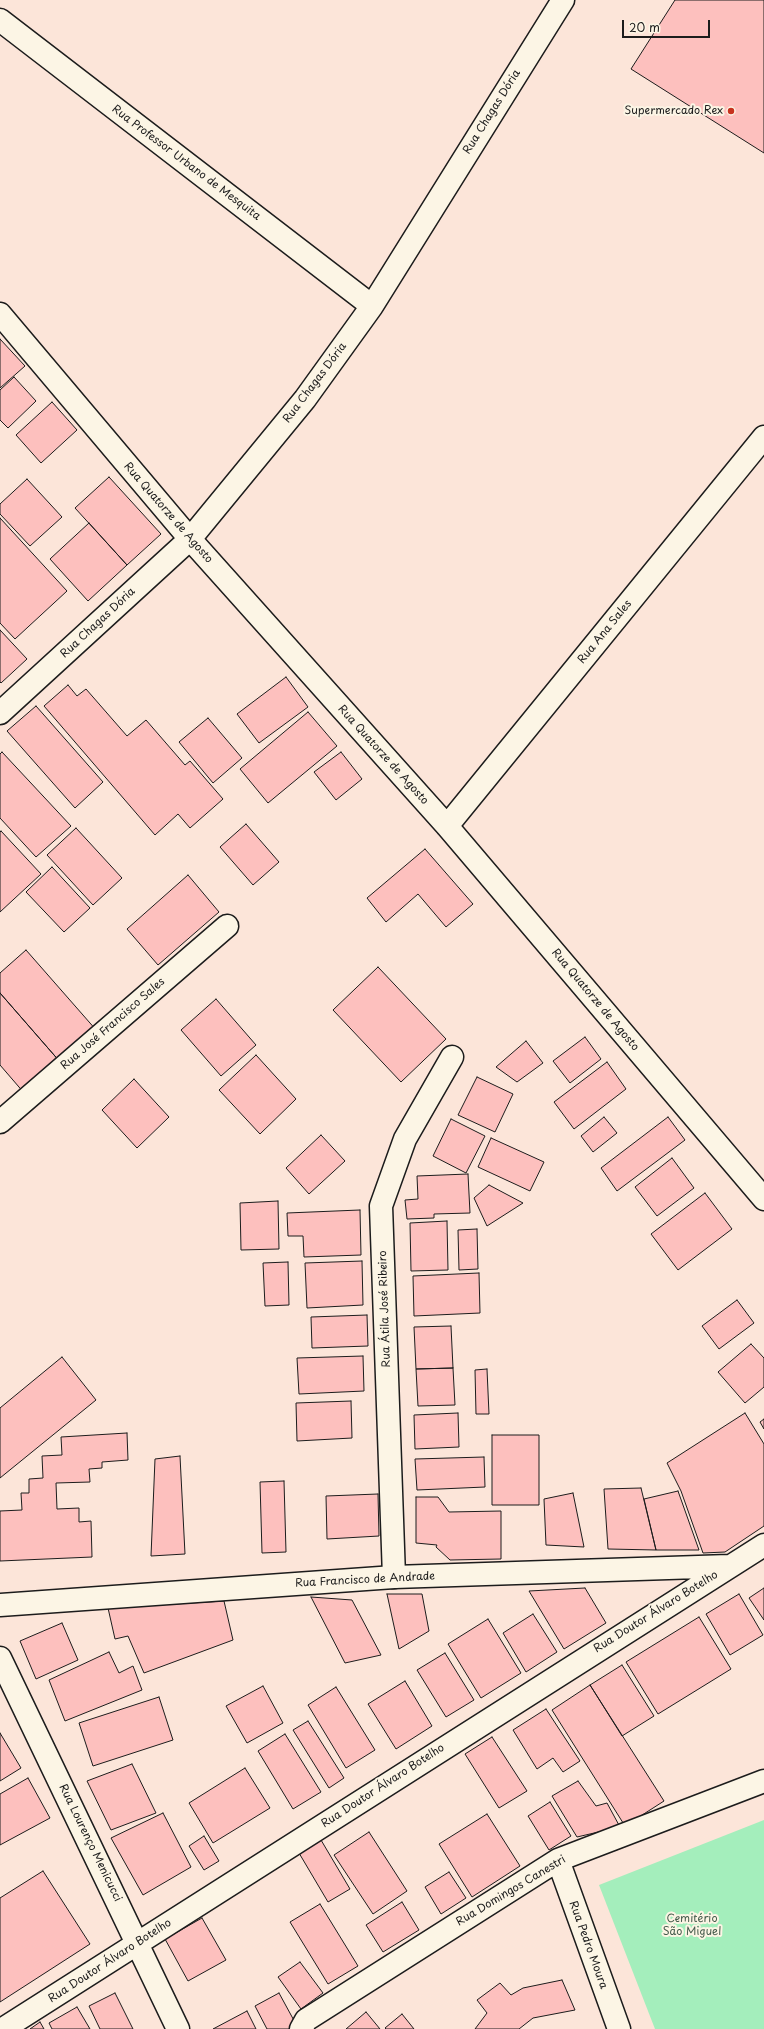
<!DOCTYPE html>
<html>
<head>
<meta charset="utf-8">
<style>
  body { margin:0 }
  #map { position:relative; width:764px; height:2029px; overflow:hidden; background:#fce5d9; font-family:"Playpen Sans",sans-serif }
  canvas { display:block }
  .scale { position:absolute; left:622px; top:20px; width:88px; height:18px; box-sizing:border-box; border:2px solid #1c1c1c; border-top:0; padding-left:5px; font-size:12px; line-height:14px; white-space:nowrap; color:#1c1c1c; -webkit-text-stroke:3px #fcf5e5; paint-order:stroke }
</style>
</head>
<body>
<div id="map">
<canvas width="764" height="2029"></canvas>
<div class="scale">20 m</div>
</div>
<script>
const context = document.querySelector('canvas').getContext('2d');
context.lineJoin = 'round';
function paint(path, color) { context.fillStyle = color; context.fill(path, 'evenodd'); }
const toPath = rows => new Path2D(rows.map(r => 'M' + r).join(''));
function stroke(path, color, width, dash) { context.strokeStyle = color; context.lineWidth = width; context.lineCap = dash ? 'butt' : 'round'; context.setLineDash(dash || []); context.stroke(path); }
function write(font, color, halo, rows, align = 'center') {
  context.font = font + ' "Playpen Sans",sans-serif'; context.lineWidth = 4; context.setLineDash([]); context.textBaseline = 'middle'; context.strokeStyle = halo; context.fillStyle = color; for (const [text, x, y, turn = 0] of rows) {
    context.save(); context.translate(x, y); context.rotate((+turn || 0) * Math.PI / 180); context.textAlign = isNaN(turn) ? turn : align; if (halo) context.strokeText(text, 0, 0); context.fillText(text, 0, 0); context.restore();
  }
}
const green = toPath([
  [764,1820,764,2029,655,2029,599,1885]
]);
const building = toPath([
  [675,0,764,0,764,153,631,69,675,0],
  [0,339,25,366,0,388,0,339],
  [14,377,36,401,8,428,0,420,0,390,14,377],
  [52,402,77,430,41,463,16,435,52,402],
  [109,477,161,534,127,565,75,508,109,477],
  [27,479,62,517,30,546,0,514,0,504,27,479],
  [0,518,67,591,15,639,0,623,0,518],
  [89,523,127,565,88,601,50,559,89,523],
  [0,630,27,659,1,683,0,682,0,630],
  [286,677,308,707,259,743,237,714,286,677],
  [68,685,77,696,86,689,127,736,146,720,185,765,190,761,223,799,190,828,178,814,155,835,44,706,68,685],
  [36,706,103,782,75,808,7,731,36,706],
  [308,712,337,746,268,803,240,769,308,712],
  [208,718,242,758,213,783,179,742,208,718],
  [2,752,71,826,36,857,0,818,0,754,2,752],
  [341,752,362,779,336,800,314,772,341,752],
  [246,824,279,862,253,885,220,847,246,824],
  [76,828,122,878,93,905,47,855,76,828],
  [1,831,41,874,0,912,0,832,1,831],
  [425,849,473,904,446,927,418,894,386,922,367,898,425,849],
  [52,867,90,908,64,932,26,892,52,867],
  [188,875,219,912,158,965,127,929,188,875],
  [26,950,97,1031,61,1063,0,993,0,973,26,950],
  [378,967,446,1039,401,1082,333,1010,378,967],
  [0,993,61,1063,25,1094,0,1065,0,993],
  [216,999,256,1045,221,1076,181,1030,216,999],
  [585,1037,601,1059,570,1083,553,1061,585,1037],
  [526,1041,543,1063,517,1082,496,1067,526,1041],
  [256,1055,296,1099,260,1134,219,1090,256,1055],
  [607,1062,626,1089,574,1129,554,1102,607,1062],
  [477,1077,513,1094,495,1132,458,1115,477,1077],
  [134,1079,169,1117,137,1148,102,1110,134,1079],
  [604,1117,617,1133,593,1152,581,1136,604,1117],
  [668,1117,685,1140,617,1191,601,1168,668,1117],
  [451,1119,485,1136,466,1173,433,1156,451,1119],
  [321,1135,345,1161,309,1194,286,1168,321,1135],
  [491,1138,544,1162,530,1191,478,1167,491,1138],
  [672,1158,694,1188,657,1216,635,1187,672,1158],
  [468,1174,470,1213,434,1214,434,1218,407,1219,405,1200,418,1199,417,1176,468,1174],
  [489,1185,523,1203,487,1226,474,1198,489,1185],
  [705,1193,732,1229,678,1270,651,1234,705,1193],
  [278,1201,279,1249,241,1250,240,1203,278,1201],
  [360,1210,361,1255,304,1257,303,1236,288,1236,287,1213,360,1210],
  [447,1221,448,1270,411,1271,410,1223,447,1221],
  [477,1229,478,1269,459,1270,458,1230,477,1229],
  [362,1261,363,1305,307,1308,305,1263,362,1261],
  [288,1262,289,1305,265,1306,263,1263,288,1262],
  [479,1273,480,1313,414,1316,413,1276,479,1273],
  [737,1300,754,1323,719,1349,702,1326,737,1300],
  [367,1315,368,1346,312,1348,311,1317,367,1315],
  [451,1326,453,1368,416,1369,414,1327,451,1326],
  [751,1344,764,1358,764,1387,745,1403,718,1372,751,1344],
  [363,1356,364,1391,299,1394,297,1358,363,1356],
  [62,1357,96,1400,0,1478,0,1408,62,1357],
  [453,1368,455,1405,418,1406,416,1369,453,1368],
  [487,1369,489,1414,476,1414,475,1370,487,1369],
  [351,1401,352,1438,297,1441,296,1403,351,1401],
  [458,1413,459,1447,415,1449,414,1415,458,1413],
  [745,1413,764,1444,764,1526,725,1552,703,1553,681,1491,667,1463,745,1413],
  [764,1419,764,1429,760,1422,764,1419],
  [127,1433,128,1460,102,1462,102,1468,89,1469,90,1482,56,1483,57,1509,79,1508,79,1522,91,1521,92,1557,0,1561,0,1511,22,1510,21,1493,29,1493,29,1479,43,1478,42,1456,62,1455,61,1437,127,1433],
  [492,1435,539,1435,539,1505,492,1505,492,1435],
  [180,1456,185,1554,151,1556,155,1459,180,1456],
  [484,1457,485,1487,417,1490,415,1459,484,1457],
  [284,1481,286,1552,262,1553,260,1482,284,1481],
  [641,1488,656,1550,608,1549,604,1489,641,1488],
  [678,1491,699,1550,656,1550,644,1499,678,1491],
  [573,1493,584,1547,546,1545,544,1499,573,1493],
  [378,1494,379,1536,327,1539,326,1496,378,1494],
  [416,1497,438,1497,449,1512,501,1511,501,1559,450,1560,436,1547,437,1545,416,1543,416,1497],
  [585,1588,606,1623,564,1649,529,1591,585,1588],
  [764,1588,764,1620,749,1598,764,1588],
  [387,1594,422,1594,429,1631,399,1649,387,1594],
  [739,1594,763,1635,730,1655,706,1614,739,1594],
  [311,1597,352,1600,381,1655,345,1663,311,1597],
  [224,1601,233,1640,144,1673,128,1636,115,1639,108,1608,224,1601],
  [533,1614,557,1652,526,1672,503,1633,533,1614],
  [699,1617,731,1669,658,1714,626,1662,699,1617],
  [488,1619,521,1673,481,1698,448,1644,488,1619],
  [62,1623,78,1660,36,1679,20,1641,62,1623],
  [109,1652,119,1673,133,1666,142,1690,65,1721,49,1680,109,1652],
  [445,1653,474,1700,446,1717,417,1670,445,1653],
  [622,1665,654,1716,622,1736,590,1685,622,1665],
  [405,1681,432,1726,396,1749,368,1704,405,1681],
  [590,1685,664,1801,625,1826,552,1710,590,1685],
  [263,1686,283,1723,247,1743,226,1706,263,1686],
  [336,1687,375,1750,346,1768,308,1705,336,1687],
  [159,1697,173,1740,93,1766,79,1723,159,1697],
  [546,1709,580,1761,563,1772,553,1758,537,1769,513,1730,546,1709],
  [308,1721,344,1778,329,1788,293,1730,308,1721],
  [0,1733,21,1768,0,1781,0,1733],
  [285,1734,321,1792,293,1809,258,1751,285,1734],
  [492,1737,527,1791,499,1808,465,1754,492,1737],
  [132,1764,156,1813,111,1830,87,1781,132,1764],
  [245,1768,270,1808,213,1843,189,1803,245,1768],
  [28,1778,50,1818,0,1845,0,1794,28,1778],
  [578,1781,596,1806,607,1803,620,1827,577,1837,552,1796,578,1781],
  [550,1802,571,1836,549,1850,528,1816,550,1802],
  [163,1813,191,1867,143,1895,111,1838,163,1813],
  [487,1814,520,1866,472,1897,439,1844,487,1814],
  [369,1832,407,1891,373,1914,334,1855,369,1832],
  [204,1836,219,1861,204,1870,189,1846,204,1836],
  [321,1840,350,1889,328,1902,299,1853,321,1840],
  [43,1871,90,1944,0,2002,0,1898,43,1871],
  [449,1872,466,1898,441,1914,425,1887,449,1872],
  [402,1902,419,1930,383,1952,366,1925,402,1902],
  [320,1904,358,1966,328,1984,290,1922,320,1904],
  [202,1918,226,1960,188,1981,165,1939,202,1918],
  [300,1962,323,1993,301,2009,278,1977,300,1962],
  [562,1980,575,2010,533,2018,519,2029,475,2029,487,2013,477,2000,500,1983,511,1995,523,1988,562,1980],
  [115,1993,133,2029,100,2029,89,2006,115,1993],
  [279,1993,297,2026,292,2029,267,2029,255,2006,279,1993],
  [77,2007,90,2029,52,2029,49,2023,77,2007],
  [247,2011,256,2029,213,2029,247,2011],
  [366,2012,380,2029,346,2029,366,2012],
  [402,2014,414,2029,386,2029,385,2028,402,2014],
  [40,2022,44,2029,30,2029,40,2022]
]);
const minor = toPath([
  [0,20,372,306],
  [0,314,190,539,447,826,764,1199],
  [0,713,190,539,305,399,372,306,563,0],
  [447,826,764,437],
  [0,1122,227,926],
  [394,1577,381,1206,405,1139,452,1057],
  [558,1860,619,2029],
  [301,2029,306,2020,558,1860,764,1781]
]);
const major = toPath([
  [0,1605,394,1577,729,1566],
  [0,1658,178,2029],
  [3,2029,764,1545]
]);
const markers = [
  [731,111,4,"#c8321e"]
];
const poiNames = [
  ["Supermercado Rex",723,111]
];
const streetNames = [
  ["Rua Chagas Dória",492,112,-58],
  ["Rua Professor Urbano de Mesquita",186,163,37],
  ["Rua Chagas Dória",315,383,-53],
  ["Rua Quatorze de Agosto",168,513,49],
  ["Rua Chagas Dória",98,623,-43],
  ["Rua Ana Sales",605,632,-51],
  ["Rua Quatorze de Agosto",383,755,48],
  ["Rua Quatorze de Agosto",595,1000,50],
  ["Rua José Francisco Sales",113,1024,-41],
  ["Rua Átila José Ribeiro",385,1309,-92],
  ["Rua Francisco de Andrade",365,1580,-3],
  ["Rua Doutor Álvaro Botelho",656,1612,-32],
  ["Rua Doutor Álvaro Botelho",383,1786,-33],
  ["Rua Lourenço Menicucci",90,1843,64],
  ["Rua Domingos Canestri",511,1891,-31],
  ["Rua Pedro Moura",588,1945,70],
  ["Rua Doutor Álvaro Botelho",110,1961,-33]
];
const parkNames = [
  ["Cemitério",692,1919],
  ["São Miguel",692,1932]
];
paint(green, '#a4eebc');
paint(building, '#fdc0be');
stroke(building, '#1c1c1c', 1);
stroke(minor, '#1c1c1c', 25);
stroke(major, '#1c1c1c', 25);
stroke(minor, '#fcf5e5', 22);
stroke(major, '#fcf5e5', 22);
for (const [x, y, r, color] of markers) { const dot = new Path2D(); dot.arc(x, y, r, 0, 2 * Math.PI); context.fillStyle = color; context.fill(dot); stroke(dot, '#fcf5e5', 1.5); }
write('11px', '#1c1c1c', '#fcf5e5', poiNames, 'right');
write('11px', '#1c1c1c', '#fcf5e5', streetNames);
write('11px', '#455b4c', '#fcf5e5', parkNames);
</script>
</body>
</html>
